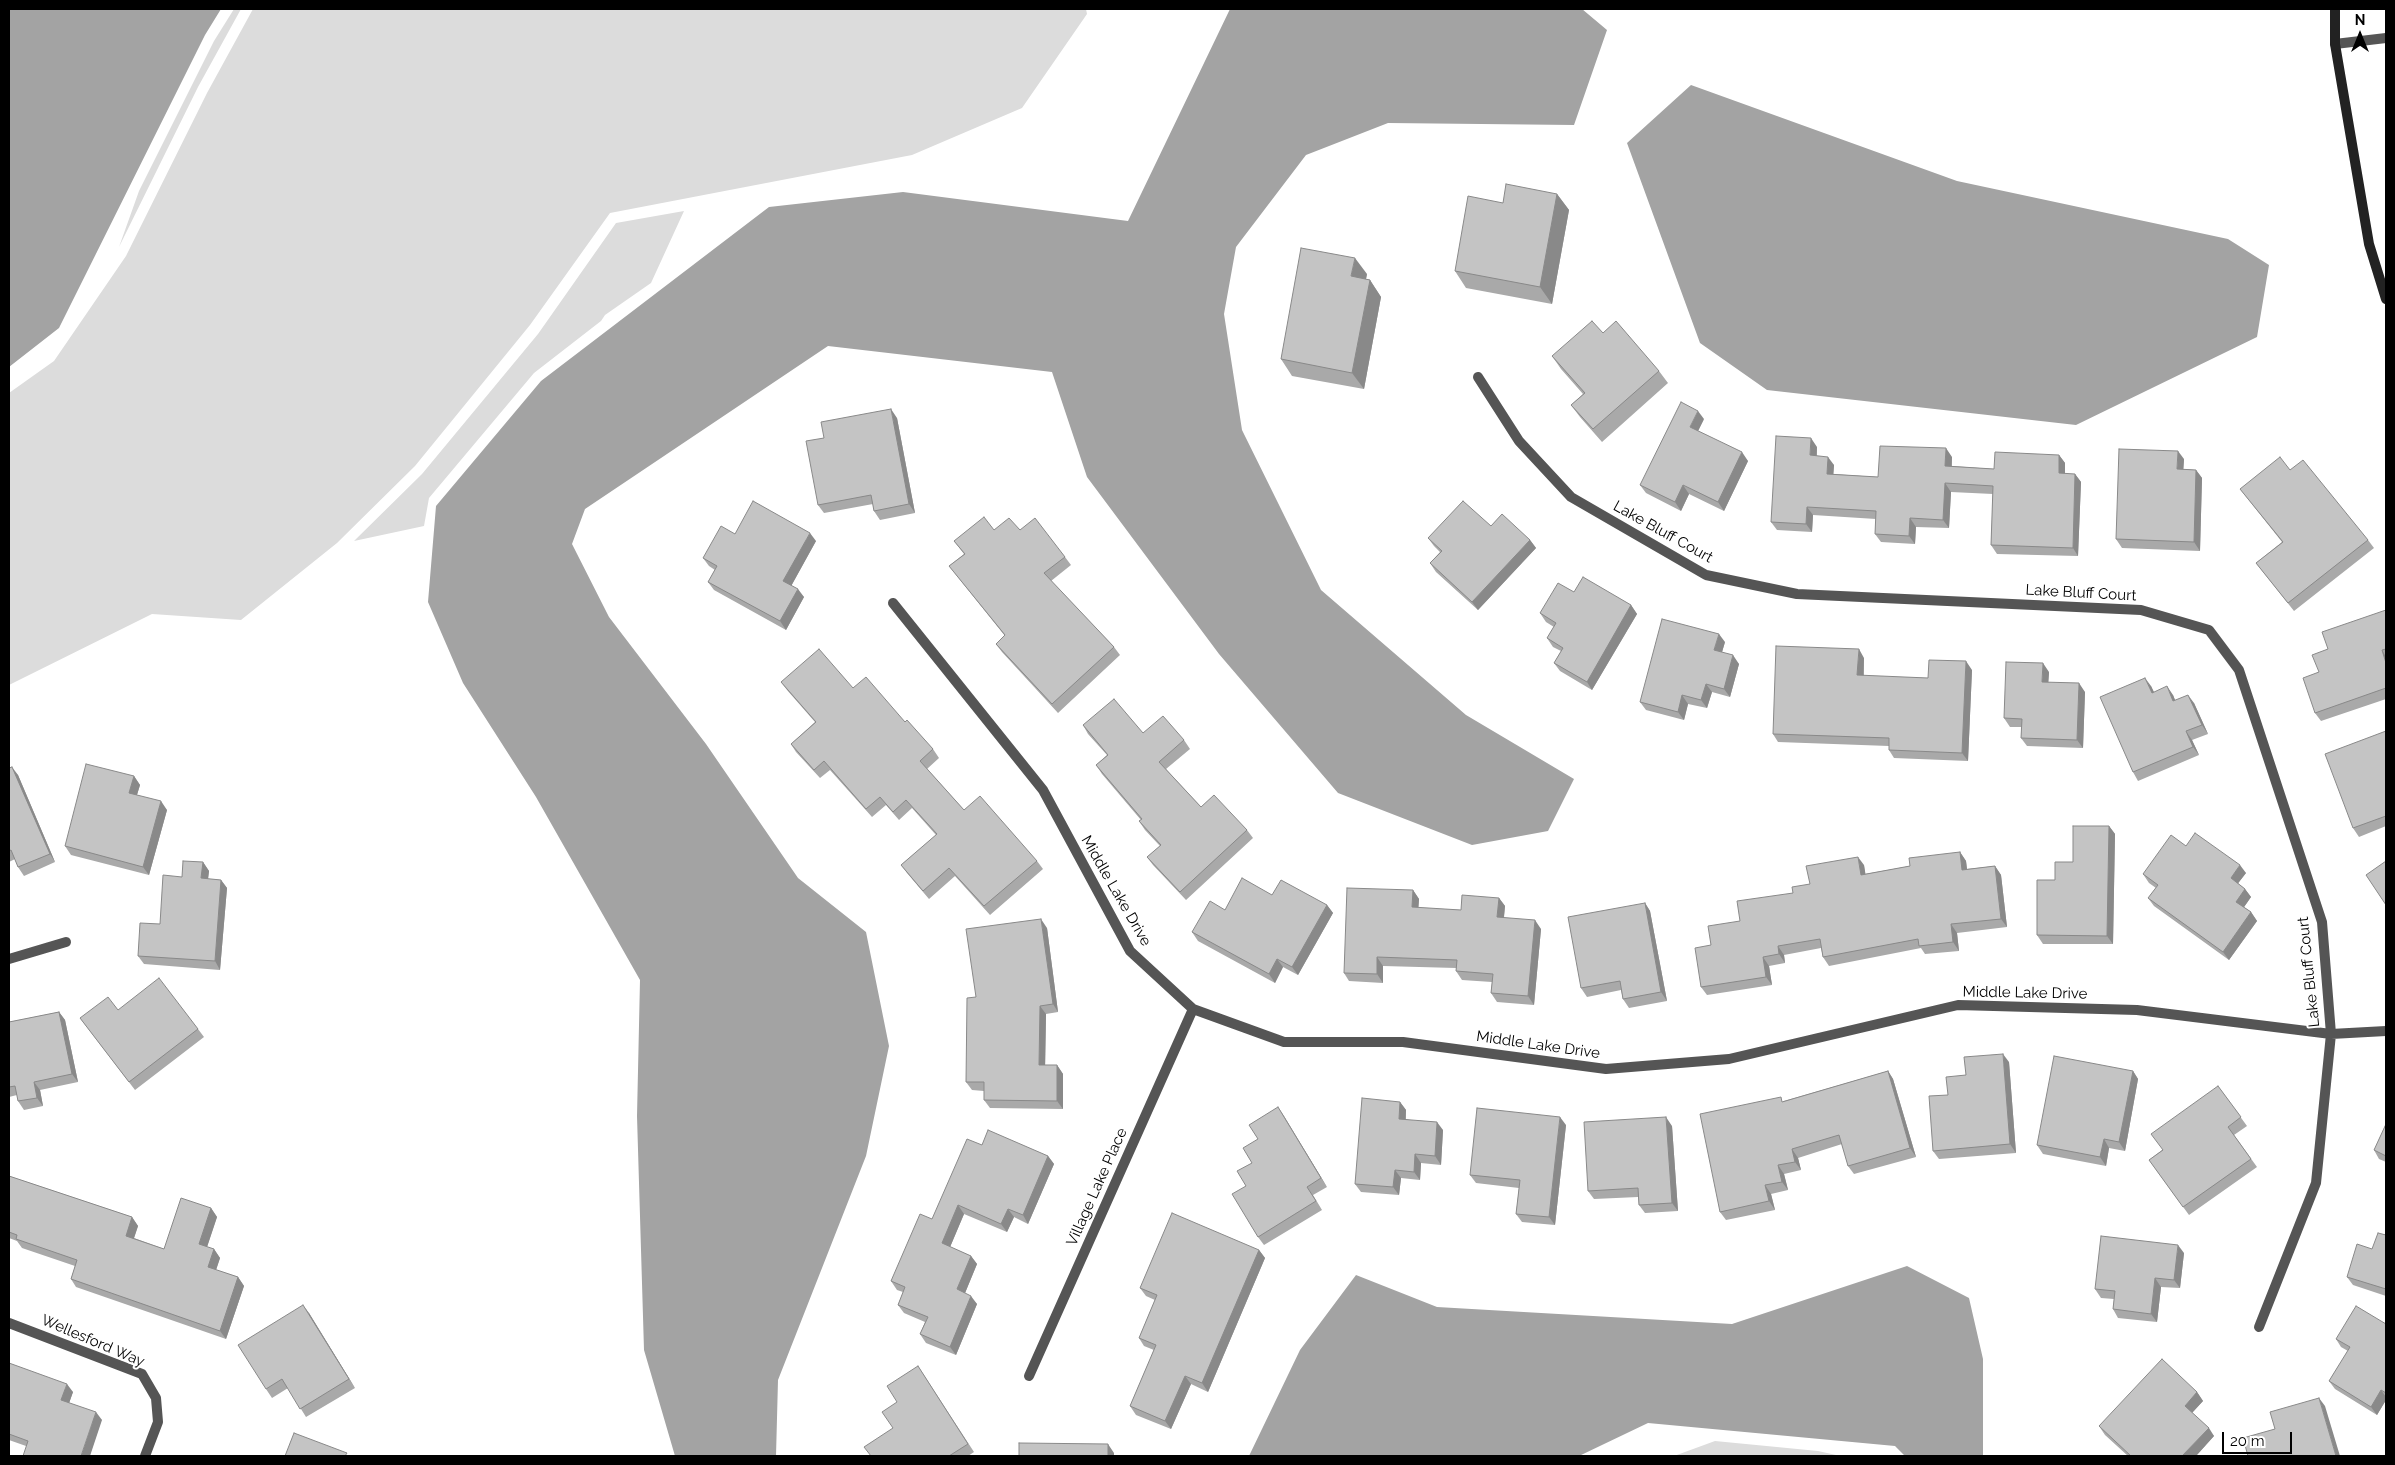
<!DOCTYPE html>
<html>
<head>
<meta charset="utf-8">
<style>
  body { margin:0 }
  #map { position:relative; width:2395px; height:1465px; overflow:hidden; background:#fff; font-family:Raleway,sans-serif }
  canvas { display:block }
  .frame { position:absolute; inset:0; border:10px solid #000; pointer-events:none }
  .north { position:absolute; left:2335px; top:10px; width:50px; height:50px; -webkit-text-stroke:4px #fff; paint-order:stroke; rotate:0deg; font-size:14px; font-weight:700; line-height:20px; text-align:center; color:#000 }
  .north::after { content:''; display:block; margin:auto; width:18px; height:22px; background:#000; clip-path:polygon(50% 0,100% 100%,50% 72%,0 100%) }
  .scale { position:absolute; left:2222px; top:1432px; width:70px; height:22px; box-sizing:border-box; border:2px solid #000; border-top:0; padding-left:6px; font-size:15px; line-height:18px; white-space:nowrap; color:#000; -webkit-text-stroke:4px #fff; paint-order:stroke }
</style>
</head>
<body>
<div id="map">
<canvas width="2395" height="1465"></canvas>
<div class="frame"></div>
<div class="north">N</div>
<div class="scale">20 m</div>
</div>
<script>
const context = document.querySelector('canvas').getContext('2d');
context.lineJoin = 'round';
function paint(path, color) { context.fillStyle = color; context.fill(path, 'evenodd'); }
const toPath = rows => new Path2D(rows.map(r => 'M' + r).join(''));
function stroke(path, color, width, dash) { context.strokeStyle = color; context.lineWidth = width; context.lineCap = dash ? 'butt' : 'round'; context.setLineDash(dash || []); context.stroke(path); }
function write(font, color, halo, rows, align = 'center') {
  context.font = font + ' Raleway,sans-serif'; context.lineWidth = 4; context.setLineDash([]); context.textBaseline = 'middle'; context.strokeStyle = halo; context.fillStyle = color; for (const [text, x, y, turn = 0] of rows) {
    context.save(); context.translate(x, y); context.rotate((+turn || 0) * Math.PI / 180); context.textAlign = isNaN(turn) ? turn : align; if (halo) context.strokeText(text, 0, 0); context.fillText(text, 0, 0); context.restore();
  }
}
const green = toPath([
  [234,9,241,9,198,87,119,247,139,191,214,41],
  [253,9,1086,9,1087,14,1022,108,912,155,610,213,530,325,415,466,337,543,241,620,152,614,9,685,9,393,54,361,126,256,207,93],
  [684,211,651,283,605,315,601,321,534,373,429,498,424,526,354,541,422,474,538,334,616,223],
  [1715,1441,1818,1451,1836,1455,1878,1456,1674,1456]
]);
const water = toPath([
  [9,9,221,9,205,35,59,328,9,367],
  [1230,9,1582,9,1607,30,1574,125,1388,123,1306,155,1236,247,1224,314,1242,430,1321,590,1466,715,1574,779,1548,831,1472,845,1338,793,1219,654,1087,477,1052,372,828,346,585,509,572,544,609,617,706,744,798,878,866,932,889,1046,866,1156,778,1380,776,1456,675,1456,644,1350,637,1116,640,980,536,797,463,683,428,602,436,506,541,381,769,207,903,192,1128,221],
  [1691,85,1957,181,2228,239,2269,265,2257,337,2076,425,1767,390,1700,343,1627,143],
  [1907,1266,1969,1298,1983,1359,1983,1456,1905,1456,1895,1446,1648,1423,1579,1456,1249,1456,1300,1350,1356,1275,1437,1307,1732,1324]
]);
const street = toPath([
  [2335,44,2386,38],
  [1478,377,1519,441,1571,497,1706,575,1797,594,2141,610,2209,630,2239,670,2322,922,2331,1034,2316,1183,2259,1327],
  [893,603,1043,790,1130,951,1193,1009,1284,1042,1403,1042,1606,1069,1729,1059,1958,1005,2137,1010,2331,1034,2386,1031],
  [9,959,66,942],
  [9,1323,142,1374,156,1398,158,1422,145,1456],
  [1029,1376,1193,1009]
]);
const secondary = toPath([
  [2335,9,2335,44,2369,244,2386,299]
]);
const wall = toPath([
  [1557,194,1569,210,1552,304,1466,288,1455,271,1503,203],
  [1367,274,1366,279,1370,280,1381,297,1364,389,1292,376,1281,359],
  [1603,333,1659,371,1668,383,1602,442,1580,417,1571,405,1583,394,1561,369,1552,356],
  [897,418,915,513,880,520,874,511,873,504,824,513,818,505],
  [1704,419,1698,431,1748,461,1724,511,1689,494,1681,511,1646,493,1640,485],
  [1817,447,1817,456,1834,465,1833,474,1878,477,1952,457,1952,466,1994,469,2059,455,2065,463,2065,474,2075,474,2081,482,2078,556,1997,554,1991,545,1993,494,1951,492,1949,528,1916,527,1915,544,1881,542,1875,534,1876,519,1813,515,1812,532,1777,530,1771,522],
  [2184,459,2183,469,2196,470,2202,478,2200,551,2122,548,2116,539],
  [2240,489,2368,540,2374,548,2294,611,2256,563,2282,542],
  [1491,526,1530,540,1536,548,1478,610,1436,572,1430,563,1440,552,1434,546,1428,538],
  [994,530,1020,530,1065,557,1071,565,1051,581,1114,647,1120,655,1058,713,1002,652,996,644,1005,636,949,566,964,554,954,541],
  [735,534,816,541,791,586,804,597,786,630,714,590,708,582,715,570,709,566,703,558],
  [1574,592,1631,605,1637,614,1592,690,1560,671,1554,663,1561,651,1553,647,1547,638,1554,627,1546,622,1540,613],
  [2386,611,2386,699,2321,721,2315,713,2319,672,2328,649],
  [1725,642,1722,652,1739,664,1730,697,1712,692,1707,708,1688,704,1684,720,1646,710,1640,702],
  [1864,658,1864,676,1928,678,1972,670,1968,761,1894,758,1889,750,1889,746,1778,742,1773,734],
  [2049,672,2048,682,2085,692,2083,748,2027,746,2021,738,2022,727,2010,727,2004,718],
  [781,682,853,688,905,722,933,749,939,758,927,769,964,810,1037,861,1043,869,990,915,955,876,929,899,907,873,901,865,936,835,912,808,899,820,886,805,872,817,830,770,820,778,796,752,791,744,815,722,787,690],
  [2151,686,2154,692,2173,695,2175,700,2194,703,2208,734,2192,740,2199,755,2138,781,2133,772],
  [1083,725,1143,733,1184,740,1190,749,1166,769,1201,807,1247,830,1253,838,1186,900,1153,865,1147,857,1160,846,1145,830,1139,821,1141,820,1102,774,1096,765,1107,755,1088,734],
  [2386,731,2386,826,2359,837,2353,828],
  [9,768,18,775,55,862,24,876,18,867,15,859,9,862],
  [134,776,140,785,137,795,167,810,149,875,71,855,65,846],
  [2109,826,2115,834,2113,944,2043,944,2037,935,2055,880],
  [2186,846,2246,873,2238,883,2245,889,2251,897,2244,907,2251,912,2257,921,2229,960,2154,906,2148,898,2156,888,2149,883,2143,874],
  [1960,852,1966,861,1967,869,1995,866,2001,875,2007,927,1957,933,1959,951,1925,954,1921,948,1829,966,1823,957,1821,948,1784,955,1785,963,1769,966,1772,985,1707,995,1701,987,1711,945,1740,921,1810,884,1864,865,1865,874,1910,866],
  [203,862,209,871,208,879,221,880,227,888,220,970,144,964,138,956,160,924,182,877],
  [1413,890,1419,899,1418,908,1461,910,1499,898,1505,906,1504,918,1541,929,1534,1005,1497,1002,1491,993,1492,982,1462,980,1456,971,1456,968,1383,966,1383,983,1349,981,1344,973],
  [1272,895,1327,905,1333,913,1298,975,1283,967,1275,983,1198,941,1192,932,1225,910],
  [1645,903,1650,911,1667,1001,1629,1008,1623,999,1621,990,1587,997,1581,988],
  [1047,928,1058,1012,1046,1014,1045,1065,1057,1065,1063,1074,1063,1109,990,1108,984,1100,984,1091,972,1090,966,1082,976,997],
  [118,1010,198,1029,204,1037,135,1090,80,1018],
  [59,1012,65,1020,78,1082,40,1090,43,1106,24,1110,18,1101,17,1095,9,1097,9,1022],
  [2009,1062,2016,1153,1939,1159,1933,1151,1948,1095],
  [1888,1071,1893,1079,1916,1157,1854,1174,1848,1166,1842,1144,1798,1158,1801,1170,1784,1174,1788,1190,1771,1194,1775,1210,1726,1220,1720,1212,1784,1101],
  [2133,1071,2138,1079,2125,1151,2109,1148,2106,1166,2043,1154,2037,1145],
  [2218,1086,2247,1126,2234,1135,2257,1167,2189,1215,2149,1160,2162,1150],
  [1400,1102,1406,1110,1406,1119,1443,1130,1441,1165,1421,1163,1420,1180,1401,1178,1399,1195,1361,1192,1355,1184],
  [1278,1107,1327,1187,1313,1195,1322,1210,1264,1245,1258,1237,1246,1186,1258,1139],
  [2386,1124,2386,1162,2379,1159,2374,1150],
  [1566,1125,1555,1225,1522,1222,1516,1214,1519,1188,1476,1183,1470,1175],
  [1672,1126,1678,1211,1645,1213,1639,1205,1638,1197,1594,1199,1588,1191],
  [982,1145,1048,1156,1054,1164,1028,1224,1014,1217,1007,1232,964,1214,950,1247,971,1256,977,1264,965,1293,977,1304,956,1355,926,1343,920,1334,925,1322,904,1313,898,1305,903,1292,897,1290,891,1281],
  [9,1176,132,1217,138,1226,134,1238,164,1249,211,1208,217,1217,207,1247,214,1249,220,1258,216,1270,238,1277,244,1286,226,1339,76,1287,71,1279,75,1266,22,1248,17,1241,9,1238],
  [2386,1235,2386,1296,2353,1285,2347,1277,2372,1249],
  [1259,1250,1265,1258,1208,1392,1191,1384,1171,1429,1136,1415,1130,1406,1154,1350,1144,1346,1139,1338,1155,1300,1146,1296,1140,1288],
  [2184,1253,2180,1288,2161,1287,2157,1322,2118,1318,2113,1309,2114,1299,2101,1298,2095,1289],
  [309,1313,355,1388,306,1417,288,1388,272,1398,266,1389],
  [2386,1324,2386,1400,2377,1415,2335,1389,2329,1381,2348,1351,2341,1347,2336,1339],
  [9,1363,73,1392,69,1403,102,1420,26,1446,9,1440],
  [918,1366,974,1452,968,1456,871,1456,893,1428,897,1402],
  [2197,1392,2203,1401,2192,1413,2214,1436,2196,1456,2128,1456,2105,1435,2099,1426]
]);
const shadedWall = toPath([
  [1557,194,1569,210,1552,304,1540,287],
  [1355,258,1367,274,1363,293,1351,276],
  [1370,280,1381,297,1364,389,1352,373],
  [891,409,897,418,915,513,909,504],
  [1698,411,1704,419,1696,435,1690,427],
  [1811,438,1817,447,1816,464,1810,455],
  [1946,448,1952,457,1951,474,1945,466],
  [2178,451,2184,459,2183,478,2177,469],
  [1742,452,1748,461,1724,511,1718,502],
  [2059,455,2065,463,2065,482,2059,473],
  [1828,457,1834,465,1833,482,1827,474],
  [2196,470,2202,478,2200,551,2194,542],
  [2075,474,2081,482,2078,556,2073,548],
  [1945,483,1951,492,1949,528,1943,520],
  [1683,485,1689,494,1681,511,1675,502],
  [1807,507,1813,515,1812,532,1806,524],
  [1910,518,1916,527,1915,544,1909,536],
  [810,533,816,541,789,590,783,581],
  [1530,540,1536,548,1478,610,1472,602],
  [798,589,804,597,786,630,780,621],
  [1631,605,1637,614,1592,690,1587,682],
  [1719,634,1725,642,1720,659,1714,650],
  [1859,649,1864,658,1863,684,1857,675],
  [2382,650,2386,657,2386,663],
  [1733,655,1739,664,1730,697,1724,689],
  [1966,661,1972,670,1968,761,1962,753],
  [2043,663,2049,672,2048,690,2042,682],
  [2145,678,2151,686,2158,701,2152,693],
  [2079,683,2085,692,2083,748,2077,740],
  [1706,684,1712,692,1707,708,1701,700],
  [2167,686,2173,695,2179,710,2173,701],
  [1682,695,1688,704,1684,720,1678,712],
  [2188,695,2194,703,2208,734,2202,725],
  [2186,731,2192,740,2199,755,2193,747],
  [12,767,18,775,55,862,50,854],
  [134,776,140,785,135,801,129,793],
  [161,801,167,810,149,875,143,867],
  [2109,826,2115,834,2113,944,2107,936],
  [1960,852,1966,861,1968,878,1962,870],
  [1858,857,1864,865,1867,883,1861,875],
  [203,862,209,871,207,887,201,878],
  [2240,865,2246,873,2236,886,2231,878],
  [1995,866,2001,875,2007,927,2001,919],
  [221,880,227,888,220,970,215,961],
  [2245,889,2251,897,2242,910,2236,902],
  [1413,890,1419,899,1418,916,1412,907],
  [1499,898,1505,906,1503,925,1497,917],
  [1645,903,1650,911,1667,1001,1661,992],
  [1327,905,1333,913,1298,975,1292,967],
  [2251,912,2257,921,2229,960,2223,952],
  [1041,919,1047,928,1058,1012,1053,1004],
  [1535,920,1541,929,1534,1005,1528,996],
  [1951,924,1957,933,1959,951,1953,942],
  [1778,946,1784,955,1785,963,1779,954],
  [1377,957,1383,966,1383,983,1377,974],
  [1763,957,1769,966,1772,985,1766,977],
  [1277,959,1283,967,1275,983,1269,974],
  [1040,1006,1046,1014,1045,1074,1039,1065],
  [59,1012,65,1020,78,1082,72,1074],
  [2003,1054,2009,1062,2016,1153,2010,1144],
  [1057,1065,1063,1074,1063,1109,1057,1101],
  [1888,1071,1893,1079,1916,1157,1910,1148],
  [2133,1071,2138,1079,2125,1151,2119,1142],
  [34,1082,40,1090,43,1106,37,1098],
  [1400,1102,1406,1110,1405,1127,1399,1119],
  [1278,1107,1284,1116,1327,1187,1321,1178],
  [1560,1117,1566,1125,1555,1225,1549,1217],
  [1666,1117,1672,1126,1678,1211,1672,1203],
  [1437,1122,1443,1130,1441,1165,1435,1156],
  [2104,1139,2109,1148,2106,1166,2100,1157],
  [1792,1149,1798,1158,1801,1170,1795,1162],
  [1415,1154,1421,1163,1420,1180,1414,1172],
  [1048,1156,1054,1164,1028,1224,1023,1215],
  [1778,1165,1784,1174,1788,1190,1782,1182],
  [1395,1170,1401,1178,1399,1195,1393,1187],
  [1765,1185,1771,1194,1775,1210,1769,1201],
  [958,1205,964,1214,948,1252,942,1243],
  [211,1208,217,1217,205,1253,199,1244],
  [1008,1209,1014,1217,1007,1232,1001,1224],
  [132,1217,138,1226,132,1244,126,1236],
  [2178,1245,2184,1253,2180,1288,2174,1280],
  [214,1249,220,1258,214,1276,208,1267],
  [1259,1250,1265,1258,1208,1392,1202,1383],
  [971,1256,977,1264,963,1298,957,1289],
  [238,1277,244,1286,226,1339,220,1331],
  [2155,1278,2161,1287,2157,1322,2151,1314],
  [971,1296,977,1304,956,1355,950,1347],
  [303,1305,309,1313,355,1388,349,1379],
  [1185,1376,1191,1384,1171,1429,1165,1421],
  [67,1384,73,1392,67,1409,61,1400],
  [2381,1390,2386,1397,2386,1400,2377,1415,2371,1407],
  [2197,1392,2203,1401,2191,1414,2185,1406],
  [2319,1398,2325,1406,2340,1456,2336,1456],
  [96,1412,102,1420,90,1456,81,1456],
  [2209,1428,2214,1436,2196,1456,2182,1456],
  [1108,1444,1114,1453,1114,1456,1108,1456]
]);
const building = toPath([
  [1506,184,1557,194,1540,287,1455,271,1468,196,1503,203,1506,184],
  [1301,248,1355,258,1351,276,1370,280,1352,373,1281,359,1301,248],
  [1592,321,1603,333,1616,321,1659,371,1593,429,1571,405,1585,393,1552,356,1592,321],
  [1681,402,1698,411,1690,427,1742,452,1718,502,1683,485,1675,502,1640,485,1681,402],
  [891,409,909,504,874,511,871,495,818,505,806,441,824,438,821,422,891,409],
  [1776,436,1811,438,1810,455,1828,457,1827,474,1878,477,1880,446,1946,448,1945,466,1994,469,1995,452,2059,455,2059,473,2075,474,2073,548,1991,545,1993,486,1945,483,1943,520,1910,518,1909,536,1875,534,1876,511,1807,507,1806,524,1771,522,1776,436],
  [2119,449,2178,451,2177,469,2196,470,2194,542,2116,539,2119,449],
  [2280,457,2290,470,2303,460,2368,540,2288,603,2256,563,2283,542,2240,489,2280,457],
  [753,501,810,533,783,581,798,589,780,621,708,582,717,566,703,558,721,526,735,534,753,501],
  [1463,501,1491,526,1502,514,1530,540,1472,602,1430,563,1442,551,1428,538,1463,501],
  [984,517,994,530,1009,518,1020,530,1035,518,1065,557,1044,573,1114,647,1052,704,996,644,1005,635,949,566,965,554,954,541,984,517],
  [1583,577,1631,605,1587,682,1554,663,1563,648,1547,638,1556,623,1540,613,1558,583,1574,592,1583,577],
  [2386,610,2386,649,2382,650,2386,663,2386,688,2315,713,2303,678,2319,672,2312,655,2328,649,2322,632,2386,610],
  [1662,619,1719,634,1714,650,1733,655,1724,689,1706,684,1701,700,1682,695,1678,712,1640,702,1662,619],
  [1776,646,1859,649,1857,675,1928,678,1929,660,1966,661,1962,753,1889,750,1889,738,1773,734,1776,646],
  [819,649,853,688,866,677,905,722,907,720,933,749,920,761,964,810,980,796,1037,861,984,906,949,868,923,891,901,865,937,834,906,800,893,812,880,797,866,809,824,761,814,770,791,744,816,722,781,682,819,649],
  [2006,662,2043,663,2042,682,2079,683,2077,740,2021,738,2022,719,2004,718,2006,662],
  [2145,678,2152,693,2167,686,2173,701,2188,695,2202,725,2186,731,2193,747,2133,772,2100,697,2145,678],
  [1114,699,1143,733,1163,716,1184,740,1159,762,1201,807,1214,795,1247,830,1180,892,1147,857,1161,845,1139,821,1142,819,1096,765,1108,755,1083,725,1114,699],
  [2386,731,2386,816,2353,828,2325,754,2386,731],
  [86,764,134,776,129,793,161,801,143,867,65,846,86,764],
  [12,767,50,854,18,867,11,850,9,851,9,768,12,767],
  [2073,826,2109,826,2107,936,2037,935,2037,880,2055,880,2055,862,2073,862,2073,826],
  [2195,833,2240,865,2231,878,2245,889,2236,902,2251,912,2223,952,2148,898,2158,885,2143,874,2171,835,2186,846,2195,833],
  [1960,852,1962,870,1995,866,2001,919,1951,924,1953,942,1919,946,1918,939,1823,957,1820,939,1778,946,1779,954,1763,957,1766,977,1701,987,1695,948,1711,945,1708,926,1740,921,1737,901,1793,893,1792,887,1810,884,1806,866,1858,857,1861,875,1910,866,1909,858,1960,852],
  [183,861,203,862,201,878,221,880,215,961,138,956,140,923,160,924,163,875,182,877,183,861],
  [2386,861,2386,905,2366,875,2386,861],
  [1242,878,1272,895,1281,880,1327,905,1292,967,1277,959,1269,974,1192,932,1210,901,1225,910,1242,878],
  [1347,888,1413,890,1412,907,1461,910,1462,895,1499,898,1497,917,1535,920,1528,996,1491,993,1493,974,1456,971,1457,960,1377,957,1377,974,1344,973,1347,888],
  [1645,903,1661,992,1623,999,1620,981,1581,988,1568,917,1645,903],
  [1041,919,1053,1004,1040,1006,1039,1065,1057,1065,1057,1101,984,1100,984,1082,966,1082,967,998,976,997,966,929,1041,919],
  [159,978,198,1029,129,1082,80,1018,108,997,118,1010,159,978],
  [59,1012,72,1074,34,1082,37,1098,18,1101,15,1086,9,1087,9,1022,59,1012],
  [2003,1054,2010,1144,1933,1151,1929,1096,1948,1095,1946,1077,1966,1075,1964,1057,2003,1054],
  [2054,1056,2133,1071,2119,1142,2104,1139,2100,1157,2037,1145,2054,1056],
  [1888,1071,1910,1148,1848,1166,1839,1135,1792,1149,1795,1162,1778,1165,1782,1182,1765,1185,1769,1201,1720,1212,1700,1114,1781,1097,1782,1102,1888,1071],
  [2218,1086,2241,1117,2228,1127,2251,1159,2183,1207,2149,1160,2163,1150,2151,1134,2218,1086],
  [1362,1098,1400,1102,1399,1119,1437,1122,1435,1156,1415,1154,1414,1172,1395,1170,1393,1187,1355,1184,1362,1098],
  [1278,1107,1321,1178,1307,1187,1316,1201,1258,1237,1232,1194,1246,1186,1237,1171,1252,1163,1243,1148,1258,1139,1249,1125,1278,1107],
  [1477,1108,1560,1117,1549,1217,1516,1214,1520,1180,1470,1175,1477,1108],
  [1666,1117,1672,1203,1639,1205,1638,1188,1588,1191,1584,1122,1666,1117],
  [2386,1124,2386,1156,2374,1150,2386,1124],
  [988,1130,1048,1156,1023,1215,1008,1209,1001,1224,958,1205,942,1243,971,1256,957,1289,971,1296,950,1347,920,1334,928,1317,898,1305,905,1287,891,1281,920,1214,932,1219,967,1139,982,1145,988,1130],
  [9,1176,132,1217,126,1236,164,1249,181,1198,211,1208,199,1244,214,1249,208,1267,238,1277,220,1331,71,1279,77,1260,16,1239,17,1235,9,1232,9,1176],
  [1172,1213,1259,1250,1202,1383,1185,1376,1165,1421,1130,1406,1156,1345,1139,1338,1157,1295,1140,1288,1172,1213],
  [2378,1233,2386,1235,2386,1289,2347,1277,2357,1244,2372,1249,2378,1233],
  [2101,1236,2178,1245,2174,1280,2155,1278,2151,1314,2113,1309,2115,1291,2095,1289,2101,1236],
  [303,1305,349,1379,300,1409,282,1379,266,1389,238,1345,303,1305],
  [2356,1306,2386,1324,2386,1393,2381,1390,2371,1407,2329,1381,2350,1347,2336,1339,2356,1306],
  [2162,1359,2197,1392,2185,1406,2209,1428,2182,1456,2131,1456,2099,1426,2162,1359],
  [9,1363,67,1384,61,1400,96,1412,81,1456,23,1456,28,1441,9,1434,9,1363],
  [918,1366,968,1444,949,1456,871,1456,864,1447,893,1428,882,1412,897,1402,887,1386,918,1366],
  [2319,1398,2336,1456,2248,1456,2243,1438,2275,1429,2270,1412,2319,1398],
  [294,1433,347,1453,345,1456,285,1456,294,1433],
  [1019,1443,1108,1444,1108,1456,1019,1456,1019,1443]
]);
const streetNames = [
  ["Lake Bluff Court",1663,532,29],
  ["Lake Bluff Court",2081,593,3],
  ["Middle Lake Drive",1116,891,60],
  ["Lake Bluff Court",2309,972,-96],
  ["Middle Lake Drive",2025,993,1],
  ["Middle Lake Drive",1538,1045,8],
  ["Village Lake Place",1097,1187,-66],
  ["Wellesford Way",93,1341,23]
];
paint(green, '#dcdcdc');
paint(water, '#a3a3a3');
stroke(street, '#555', 10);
stroke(secondary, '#222', 10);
paint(wall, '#a9a9a9');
paint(shadedWall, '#898989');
paint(building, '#c4c4c4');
stroke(building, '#898989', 1);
write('15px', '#000', '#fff', streetNames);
</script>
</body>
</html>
